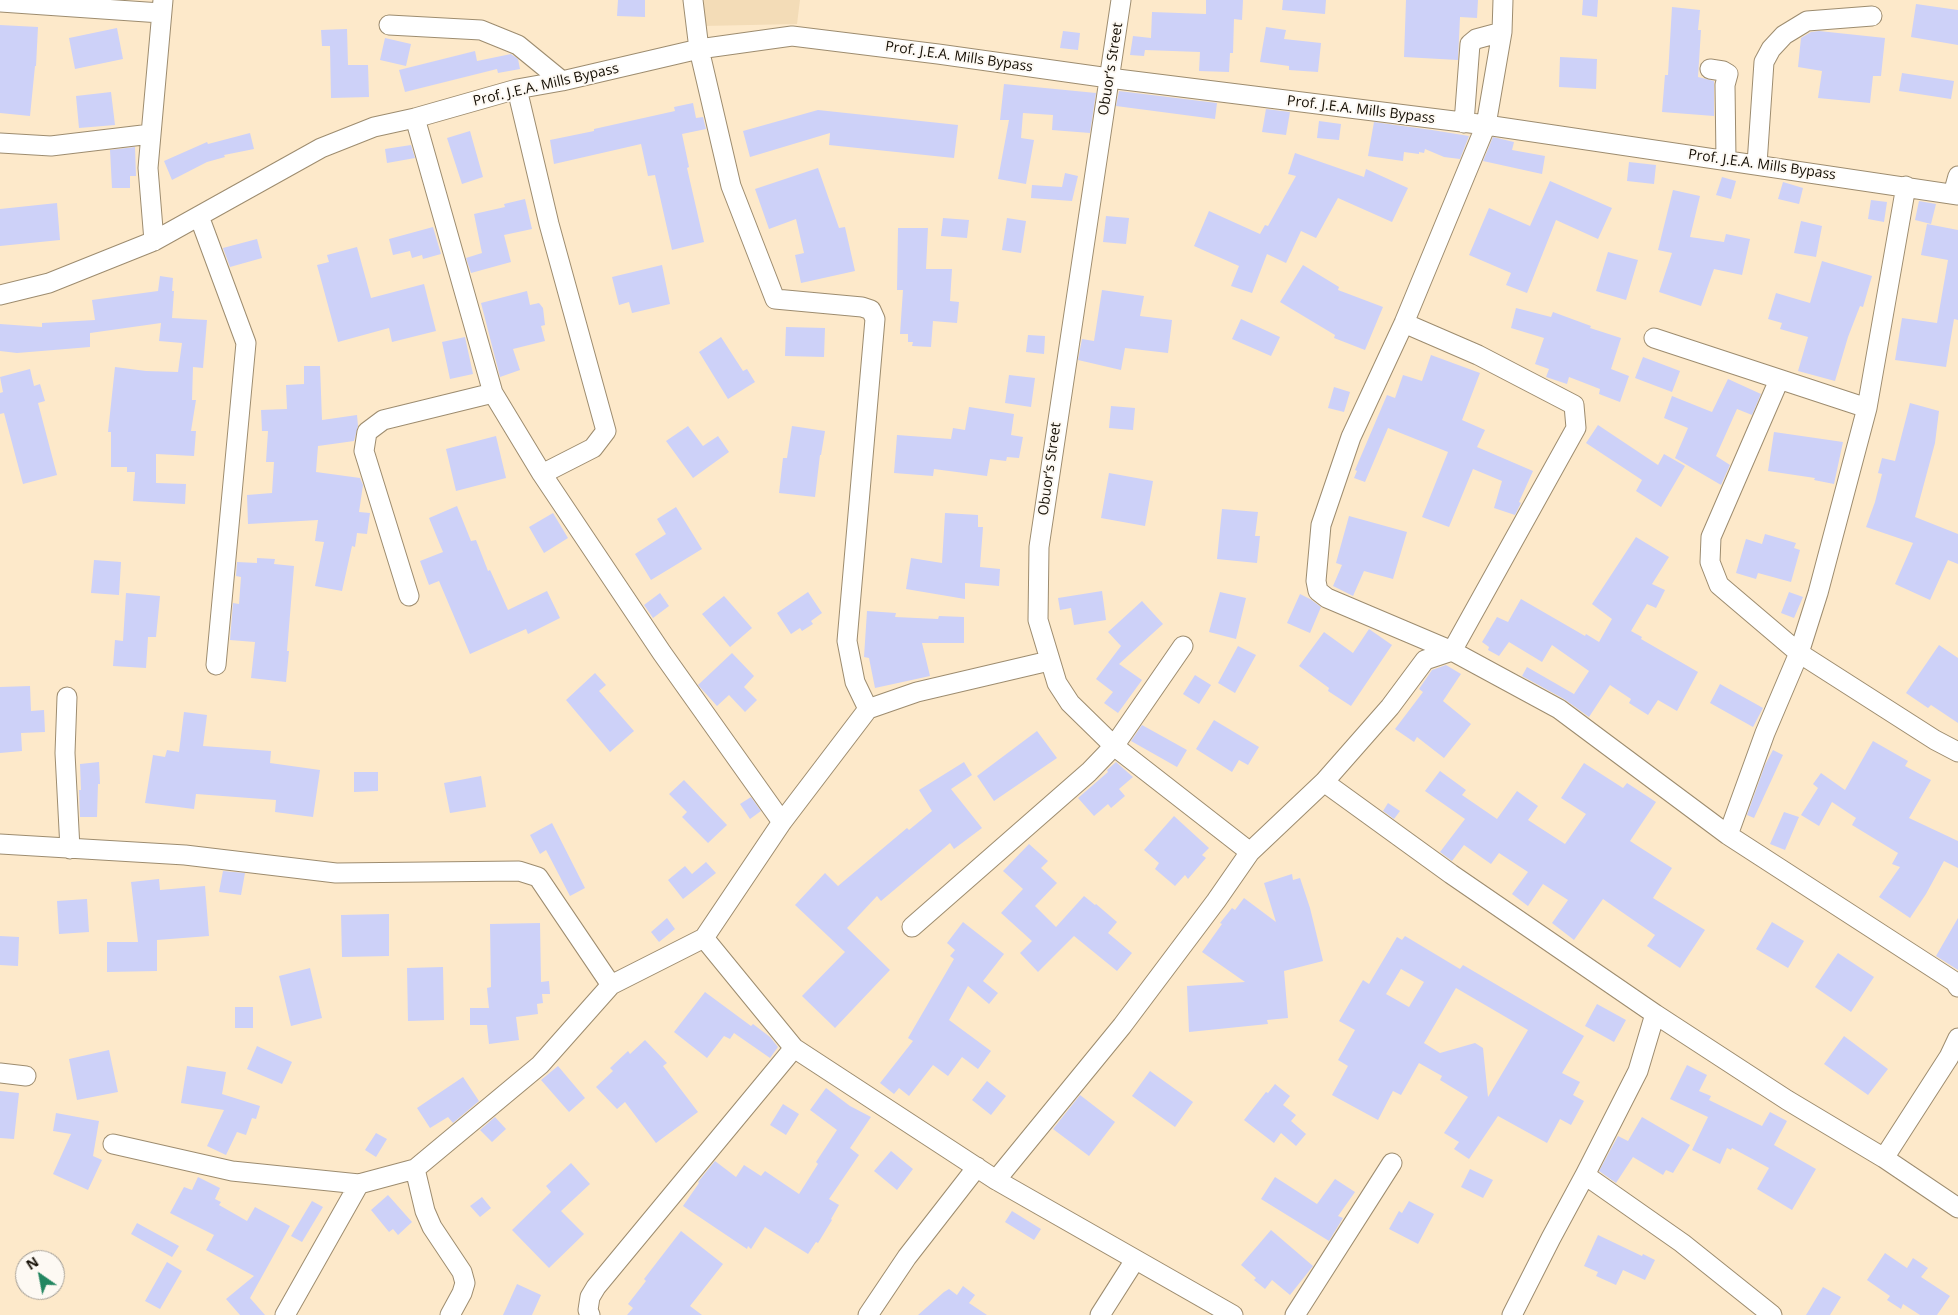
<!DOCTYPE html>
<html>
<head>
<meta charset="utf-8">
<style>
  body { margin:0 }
  #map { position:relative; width:1958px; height:1315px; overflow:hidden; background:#fde9ca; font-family:"Open Sans",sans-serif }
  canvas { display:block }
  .north { position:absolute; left:15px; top:1250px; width:50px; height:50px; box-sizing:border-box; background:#fdf9f3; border:1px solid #a09b93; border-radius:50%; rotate:327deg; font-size:14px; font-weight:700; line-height:20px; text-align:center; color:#140e04 }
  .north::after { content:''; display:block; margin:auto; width:18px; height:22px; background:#238660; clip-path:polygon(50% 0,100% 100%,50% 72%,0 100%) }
</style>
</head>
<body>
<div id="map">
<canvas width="1958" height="1315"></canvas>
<div class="north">N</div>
</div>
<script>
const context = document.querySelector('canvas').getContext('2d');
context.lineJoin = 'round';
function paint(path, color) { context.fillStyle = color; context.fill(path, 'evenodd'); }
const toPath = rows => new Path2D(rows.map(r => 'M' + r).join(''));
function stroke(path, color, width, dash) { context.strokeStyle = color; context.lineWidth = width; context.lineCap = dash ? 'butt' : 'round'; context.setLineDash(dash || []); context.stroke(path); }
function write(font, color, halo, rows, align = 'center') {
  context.font = font + ' "Open Sans",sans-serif'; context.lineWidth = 4; context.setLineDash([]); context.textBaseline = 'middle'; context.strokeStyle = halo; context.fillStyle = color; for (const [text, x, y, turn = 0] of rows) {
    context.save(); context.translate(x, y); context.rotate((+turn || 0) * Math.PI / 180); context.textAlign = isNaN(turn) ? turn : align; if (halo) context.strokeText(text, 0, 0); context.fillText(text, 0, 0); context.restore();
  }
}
const built = toPath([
  [704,0,800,0,797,24,703,26]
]);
const building = toPath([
  [618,0,645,0,645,17,617,16],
  [1206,0,1243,0,1242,20,1234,19,1233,53,1230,53,1229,72,1199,71,1200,52,1145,50,1144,56,1130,55,1133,36,1151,38,1152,12,1206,14],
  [1283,0,1326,0,1325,14,1282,10],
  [1406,0,1478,0,1477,18,1460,17,1458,60,1404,57],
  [1583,0,1598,0,1597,17,1582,15],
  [1916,4,1958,10,1958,45,1911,37],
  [1672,7,1700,10,1698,30,1701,30,1698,77,1714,81,1714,116,1662,112,1665,75,1668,75],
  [0,25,38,27,36,66,35,66,30,116,0,113],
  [1266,27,1286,30,1284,39,1321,43,1318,72,1289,70,1289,66,1260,62],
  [117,28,123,59,75,69,69,38],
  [347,29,348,65,368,65,369,97,331,98,330,46,322,46,321,30],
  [1063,31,1080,33,1078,50,1060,48],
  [1819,31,1885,38,1881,76,1873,76,1870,103,1818,98,1822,71,1798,67,1801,38,1811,32],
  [385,38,411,44,406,66,380,60],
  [475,51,477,61,511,54,518,59,520,69,498,73,497,69,405,92,399,70],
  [1560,57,1597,59,1596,89,1559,87],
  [1902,73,1954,81,1951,99,1899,91],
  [1004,84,1096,93,1090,133,1052,130,1053,115,1023,113,1021,138,1034,140,1026,184,998,179,1009,120,1000,120],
  [1119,91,1217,103,1215,119,1116,106],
  [111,92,115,125,79,128,76,96],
  [693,103,696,118,703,117,706,129,682,134,689,167,687,168,704,242,672,250,655,175,648,176,641,144,554,164,550,140,594,131,594,129,675,111,674,107],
  [1266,109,1290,112,1286,135,1262,132],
  [818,110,958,125,954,158,829,145,830,133,750,157,743,131],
  [1319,121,1341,124,1339,140,1317,138],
  [1374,122,1432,130,1469,136,1460,159,1444,157,1425,149,1424,153,1419,152,1419,154,1404,152,1403,161,1368,156],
  [470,131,483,177,462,184,447,138],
  [250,133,254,149,224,155,225,157,207,162,172,180,164,161,207,142,208,144],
  [1493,137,1514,142,1512,150,1545,156,1542,174,1483,161],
  [411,145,415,158,387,163,385,149],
  [135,147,136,176,130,176,130,188,112,188,110,150],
  [1295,153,1364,177,1366,169,1408,188,1392,222,1338,198,1316,238,1301,231,1286,263,1267,254,1252,293,1231,286,1239,266,1194,246,1209,211,1260,234,1265,225,1268,226,1296,176,1288,174],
  [1629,162,1656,165,1654,184,1627,181],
  [818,168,839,228,845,227,855,271,801,283,795,255,804,253,796,219,769,229,755,189],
  [1065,173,1078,176,1072,201,1031,198,1032,185,1062,187],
  [1722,177,1736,181,1731,199,1716,195],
  [1550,181,1612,208,1598,239,1556,220,1527,293,1506,285,1511,273,1469,255,1489,208,1530,226],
  [1783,182,1803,188,1799,204,1778,199],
  [1673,190,1700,196,1690,237,1724,242,1726,234,1750,239,1742,275,1714,269,1701,306,1659,292,1672,253,1658,250],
  [525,199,532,229,504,235,511,262,471,273,466,258,482,253,474,214,505,207,504,204],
  [1871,200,1887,202,1884,222,1868,219],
  [1919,201,1936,204,1931,224,1915,220],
  [57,203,60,240,0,246,0,209],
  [1106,216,1129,218,1126,244,1103,242],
  [943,218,969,220,967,238,941,236],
  [1007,218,1026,221,1021,253,1002,250],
  [1801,221,1822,226,1816,257,1794,253],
  [1927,224,1958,230,1958,320,1954,319,1946,367,1895,360,1902,318,1937,323,1948,260,1921,255],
  [433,227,441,254,423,259,422,255,412,258,410,251,393,255,389,239],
  [898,228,928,228,926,269,952,269,950,301,959,302,957,323,933,321,931,347,912,346,913,342,908,342,908,334,900,334,903,290,897,290],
  [257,239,262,258,230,267,223,248],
  [357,247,371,298,424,284,436,331,392,342,389,328,338,342,317,265,329,262,327,255],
  [1608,252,1638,260,1626,300,1596,291],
  [1822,261,1872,276,1863,307,1860,306,1848,337,1835,381,1798,371,1808,337,1780,329,1782,323,1768,319,1776,293,1810,303],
  [662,265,670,304,632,313,629,302,619,305,612,277],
  [1303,265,1339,287,1338,290,1383,307,1365,350,1334,338,1335,335,1280,302],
  [160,276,173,278,172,291,174,291,172,318,207,320,203,368,193,367,192,400,196,400,191,431,196,431,194,456,156,454,156,483,186,484,185,504,133,501,135,472,127,472,127,467,111,467,111,432,108,432,115,367,146,371,178,372,182,343,159,341,161,323,90,333,90,347,17,353,0,351,0,324,42,327,42,323,95,320,92,300,158,291],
  [1102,290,1144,296,1140,316,1172,320,1168,353,1125,348,1121,370,1078,360,1082,339,1094,341],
  [527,291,530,305,539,303,543,308,545,325,541,326,545,341,513,349,520,370,500,377,481,303],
  [1516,308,1551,317,1553,312,1591,326,1590,328,1621,338,1611,369,1629,376,1620,402,1599,394,1600,389,1569,377,1567,384,1546,377,1549,369,1535,364,1544,338,1511,328],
  [1241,319,1280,337,1271,356,1232,339],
  [786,327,825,328,824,357,785,356],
  [1028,335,1045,336,1044,354,1026,352],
  [465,337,473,374,450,379,442,342],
  [721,337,743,371,747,369,755,382,728,399,699,352],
  [1431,355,1480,373,1462,420,1485,430,1477,447,1533,471,1519,502,1521,503,1515,515,1494,508,1502,481,1473,469,1449,527,1422,517,1448,452,1388,428,1365,482,1354,478,1357,471,1355,470,1387,395,1395,398,1403,375,1422,381],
  [1643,357,1680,371,1672,392,1635,378],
  [304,366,320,366,322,420,357,415,358,426,354,441,318,446,316,472,360,478,363,485,359,512,370,513,367,534,357,533,355,547,352,546,342,591,315,586,324,542,315,541,318,520,248,524,247,495,272,493,274,462,266,462,268,431,262,431,261,410,287,409,286,385,304,384],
  [30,369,34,386,40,384,45,401,38,403,57,475,23,484,4,413,0,414,0,393,3,392,0,377],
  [1009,375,1035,378,1031,407,1005,403],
  [1728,379,1761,394,1752,415,1737,409,1716,456,1730,465,1721,485,1675,458,1688,428,1664,418,1672,396,1712,412],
  [1334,387,1350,392,1344,412,1328,408],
  [1910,403,1939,411,1935,443,1915,517,1958,534,1958,564,1948,560,1930,600,1895,584,1913,543,1866,527,1875,502,1882,474,1878,473,1882,458,1895,461],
  [1111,406,1135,408,1133,430,1109,428],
  [969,407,1014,414,1011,435,1023,437,1019,458,1007,457,1006,461,990,459,987,476,934,469,933,476,894,473,897,435,951,439,953,428,965,430],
  [1598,425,1658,465,1664,454,1685,466,1661,507,1636,491,1642,480,1586,443],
  [688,426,703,446,718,436,729,452,693,478,666,441],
  [792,426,825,431,821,455,820,455,815,497,779,493,783,458,787,458],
  [1774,432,1843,442,1834,484,1814,480,1815,478,1768,471],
  [496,436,506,478,456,491,446,449],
  [1109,473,1153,481,1145,526,1101,518],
  [457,506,471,541,476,540,488,571,490,570,508,610,547,591,560,618,528,634,526,629,470,654,439,581,429,585,420,561,443,552,429,518],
  [676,507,702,549,651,580,635,554,666,534,657,519],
  [1222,509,1258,512,1255,536,1260,536,1257,563,1217,559],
  [553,513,568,538,544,553,529,527],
  [945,513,978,515,978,527,983,527,980,567,1000,569,999,586,965,583,965,599,906,589,911,558,942,563],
  [1349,516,1407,532,1393,579,1364,571,1353,596,1333,586,1342,565,1336,563],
  [1765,534,1796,543,1794,548,1800,550,1791,582,1758,573,1756,579,1736,573,1746,539,1762,544],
  [1636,537,1669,557,1652,584,1665,590,1656,608,1647,604,1631,631,1642,637,1641,639,1698,672,1677,711,1658,700,1648,715,1629,703,1631,699,1610,685,1589,717,1564,699,1522,676,1527,667,1574,694,1589,671,1552,645,1542,662,1509,642,1499,656,1488,650,1489,647,1482,642,1497,617,1508,622,1521,599,1585,636,1586,634,1599,642,1612,619,1592,604],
  [257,558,275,559,274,564,294,566,287,651,289,651,286,682,251,678,255,642,230,640,233,603,239,604,241,577,236,576,237,562,257,563],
  [94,560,121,562,119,595,91,593],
  [1102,591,1106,620,1074,625,1071,608,1060,610,1058,598],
  [808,592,822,613,811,621,813,624,802,631,800,628,791,634,777,613],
  [1220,592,1246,598,1236,639,1209,632],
  [1789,592,1803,597,1794,618,1781,613],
  [126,593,160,596,156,637,148,637,146,668,113,666,115,640,123,641],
  [660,593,669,606,653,618,644,605],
  [1300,594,1310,599,1321,607,1310,633,1287,623],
  [724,596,752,628,730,647,702,614],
  [1142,601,1163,624,1119,664,1142,680,1118,713,1104,703,1113,692,1096,679,1121,646,1108,632],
  [867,611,896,613,895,617,938,619,939,616,964,617,964,643,922,643,930,676,875,688,869,658,864,657],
  [1369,629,1392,645,1351,706,1328,691,1329,688,1299,666,1324,632,1353,653],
  [1939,645,1958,658,1958,723,1931,705,1928,708,1906,693],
  [1238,646,1256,655,1235,693,1218,683],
  [732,653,754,676,744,687,757,700,745,712,729,695,717,706,698,685],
  [1446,665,1461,674,1443,701,1471,724,1444,758,1417,737,1414,742,1395,729,1423,692,1419,689,1432,670],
  [595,673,606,685,599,691,634,731,610,752,566,700],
  [1195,675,1211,685,1199,704,1183,694],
  [1720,684,1763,708,1753,727,1710,703],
  [30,686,31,711,44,710,45,732,21,733,22,751,0,753,0,687],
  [184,712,207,715,203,746,271,751,270,763,320,770,313,817,275,812,276,800,196,794,194,809,145,803,153,755,165,757,167,750,179,752],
  [1214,720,1259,747,1248,765,1239,760,1232,772,1196,749],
  [1142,725,1187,750,1177,767,1131,741],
  [1037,731,1057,758,994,801,977,776],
  [1873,741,1908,761,1905,766,1931,780,1909,818,1958,841,1958,868,1944,861,1926,894,1910,918,1879,897,1900,867,1892,864,1898,853,1852,825,1856,818,1832,802,1819,826,1801,815,1818,788,1813,784,1821,773,1845,790],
  [1773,750,1783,755,1754,818,1747,815,1765,765],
  [99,762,100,784,98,784,97,817,80,817,79,790,81,790,80,764],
  [964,762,972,775,951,789,982,828,954,849,950,843,881,901,877,896,847,928,890,970,835,1028,802,996,845,952,795,905,825,873,838,886,907,828,909,830,932,811,919,790],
  [1116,762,1133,777,1119,789,1125,796,1111,808,1108,804,1094,816,1078,798,1108,772,1107,770],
  [1584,763,1623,788,1627,783,1656,802,1630,841,1672,868,1653,898,1705,930,1680,968,1647,946,1655,935,1603,899,1574,940,1552,923,1568,900,1543,884,1528,906,1512,894,1528,872,1499,853,1491,864,1464,845,1452,861,1440,852,1465,819,1425,791,1440,771,1466,790,1462,795,1497,819,1517,791,1538,806,1528,820,1565,844,1586,814,1561,798],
  [354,772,378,772,378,791,354,792],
  [481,776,486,807,450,813,444,783],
  [684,780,727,825,708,843,682,817,687,812,669,794],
  [751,797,761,811,750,819,740,804],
  [1388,803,1400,811,1394,819,1383,811],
  [1784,812,1799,817,1785,850,1770,844],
  [1174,816,1209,848,1202,855,1206,858,1188,879,1185,875,1175,886,1155,869,1159,863,1144,850],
  [552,823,585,888,570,896,546,850,540,854,530,835],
  [1029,844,1048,861,1041,868,1057,883,1035,906,1056,927,1084,896,1095,905,1096,904,1117,922,1108,933,1132,953,1117,971,1074,936,1038,972,1020,953,1032,941,1001,913,1023,889,1003,871],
  [706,862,716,873,683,899,668,880,685,866,692,874],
  [223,871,245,873,241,895,219,892],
  [1292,874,1293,880,1300,878,1310,908,1323,961,1284,971,1288,1018,1267,1020,1268,1024,1189,1032,1187,986,1245,982,1202,952,1222,924,1220,923,1232,908,1235,910,1244,898,1276,922,1264,883],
  [159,879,160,890,205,886,209,936,157,940,157,971,107,972,107,942,138,942,131,882],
  [87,899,89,932,59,934,57,901],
  [389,914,389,956,342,957,341,915],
  [667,918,675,929,659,942,651,932],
  [1958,918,1958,970,1936,956],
  [963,922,1004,954,983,981,998,993,989,1004,968,986,949,1020,991,1051,978,1069,962,1057,948,1076,933,1065,909,1096,899,1088,894,1094,880,1083,913,1041,908,1038,954,959,950,956,955,950,947,943],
  [1772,922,1804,941,1788,968,1756,949],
  [540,923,541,982,549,981,550,994,542,994,543,1003,537,1004,538,1014,516,1017,519,1040,489,1044,487,1025,470,1025,470,1008,489,1008,487,988,491,987,490,924],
  [0,936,19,937,18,966,0,965],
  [1405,936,1460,969,1463,965,1584,1036,1562,1073,1580,1082,1573,1095,1584,1101,1571,1125,1560,1119,1547,1143,1498,1116,1469,1159,1454,1149,1459,1142,1444,1133,1468,1097,1440,1080,1442,1076,1419,1063,1401,1095,1393,1091,1378,1120,1332,1095,1348,1066,1338,1060,1355,1030,1339,1021,1363,980,1369,984,1397,937,1402,940],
  [1401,969,1424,982,1409,1007,1386,994],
  [1456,988,1528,1030,1488,1097,1483,1048,1475,1043,1440,1053,1424,1043],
  [1838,953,1874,977,1851,1012,1815,987],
  [443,967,444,1020,408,1021,407,968],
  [310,968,322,1018,291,1026,279,976],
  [705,992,751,1026,753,1024,770,1037,778,1047,770,1058,734,1033,730,1039,724,1036,707,1058,674,1032],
  [1597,1004,1626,1020,1614,1042,1585,1026],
  [235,1007,253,1007,253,1028,235,1028],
  [1844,1036,1888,1069,1868,1095,1824,1064],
  [645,1040,667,1063,663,1066,698,1112,656,1143,625,1102,617,1109,596,1087,613,1071,610,1068,628,1051,630,1054],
  [257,1046,292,1062,282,1084,247,1069],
  [109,1050,118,1092,77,1100,69,1059],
  [1687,1065,1707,1075,1699,1091,1711,1096,1709,1100,1762,1126,1770,1112,1787,1121,1774,1145,1816,1169,1792,1210,1757,1189,1769,1168,1732,1148,1731,1150,1727,1148,1720,1164,1692,1150,1708,1117,1670,1099],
  [187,1066,226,1072,222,1094,260,1106,256,1119,252,1118,246,1135,237,1132,226,1155,207,1146,224,1110,181,1103],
  [558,1066,585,1098,569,1112,541,1080],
  [1150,1071,1193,1102,1175,1127,1132,1096],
  [463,1077,479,1101,453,1123,448,1117,430,1128,417,1108],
  [987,1081,1006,1096,991,1115,972,1100],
  [1275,1084,1290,1096,1283,1105,1296,1115,1291,1121,1306,1134,1296,1146,1281,1133,1274,1143,1244,1120,1266,1092,1268,1093],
  [826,1088,850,1106,871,1117,850,1148,859,1155,829,1199,839,1205,831,1219,832,1220,818,1243,816,1242,808,1254,765,1227,751,1249,748,1246,747,1249,683,1206,699,1183,698,1182,715,1161,736,1177,744,1165,761,1176,765,1171,799,1194,818,1164,816,1162,837,1130,810,1110],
  [0,1091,19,1093,14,1139,0,1138],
  [1080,1095,1115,1122,1089,1156,1053,1129],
  [783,1104,799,1114,786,1135,770,1125],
  [56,1113,99,1121,93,1156,102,1160,88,1190,53,1174,71,1134,53,1131],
  [495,1117,506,1129,492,1142,480,1130],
  [1642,1117,1690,1145,1673,1173,1666,1170,1663,1175,1633,1157,1616,1183,1599,1171,1618,1136,1628,1141],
  [376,1133,387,1139,376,1157,365,1150],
  [891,1151,913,1169,897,1190,874,1171],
  [571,1163,590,1184,561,1211,584,1234,549,1268,512,1230,551,1192,546,1186],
  [1470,1169,1493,1180,1483,1198,1461,1187],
  [198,1177,220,1188,215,1199,221,1202,219,1205,247,1221,255,1207,290,1226,250,1298,265,1315,240,1315,226,1299,254,1276,206,1250,214,1235,170,1213,184,1187,192,1190],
  [1275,1177,1317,1204,1335,1179,1355,1192,1338,1216,1343,1218,1329,1241,1261,1199],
  [388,1195,412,1222,398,1235,393,1229,389,1232,371,1210],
  [482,1197,491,1208,480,1217,470,1206],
  [312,1201,323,1207,302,1242,291,1236],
  [1409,1201,1434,1214,1418,1244,1389,1229,1399,1211,1402,1213],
  [1012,1211,1041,1229,1034,1240,1005,1222],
  [137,1223,179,1246,172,1257,131,1234],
  [1271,1230,1313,1266,1290,1295,1272,1280,1265,1289,1254,1280,1256,1278,1241,1265],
  [681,1231,723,1264,690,1306,702,1315,627,1315,633,1308,628,1304,646,1281,644,1279],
  [1598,1235,1642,1256,1643,1254,1655,1260,1645,1280,1623,1270,1616,1285,1596,1276,1598,1272,1584,1266],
  [1885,1253,1907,1268,1913,1258,1928,1268,1921,1277,1950,1296,1937,1315,1920,1315,1903,1304,1901,1309,1887,1300,1890,1296,1867,1280],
  [167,1262,182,1271,160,1309,145,1301],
  [517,1284,541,1295,532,1315,503,1315],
  [963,1286,975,1295,969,1303,987,1315,918,1315,944,1292,949,1289,957,1295],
  [1823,1287,1841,1297,1830,1315,1806,1315]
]);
const minor = toPath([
  [693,0,699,49,731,186,775,299,862,307,871,310,875,319,847,641,855,682,868,709],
  [1121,0,1039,547,1038,620,1057,683,1070,703,1114,746,1250,852],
  [1503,0,1502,32,1486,125,1404,323,1351,437,1321,525,1316,581,1318,591,1327,598,1452,651,1559,709,1728,835,1955,982,1958,987],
  [0,2,161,13],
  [389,25,481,30,518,45,562,81],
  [1710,69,1723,71,1728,74,1725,85,1726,159],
  [517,89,549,224,606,431,593,448,542,474],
  [415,118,493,393,542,474,662,653,782,822],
  [1464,123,1470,44,1476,39,1502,32],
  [0,143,51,146,151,134],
  [1757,164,1764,62,1771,49,1784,35,1807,21,1872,16],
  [1953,194,1958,176],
  [199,216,246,343,216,665],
  [154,241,148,168,163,0],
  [0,295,49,283,154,241,321,148,374,127,415,118,517,89,562,81,699,49,792,36,938,54,1109,78,1486,125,1958,195],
  [1654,338,1867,408],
  [1779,380,1711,537,1710,562,1719,585,1799,653,1935,740,1958,752],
  [409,596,364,451,367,432,383,420,493,393],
  [67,697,65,753,70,849],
  [1324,782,1451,874,1655,1014,1638,1071,1585,1175,1682,1243,1772,1315],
  [1728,835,1765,733,1799,653,1818,593,1867,408,1906,186],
  [0,844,185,855,336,873,519,871,538,877,611,985],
  [912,927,1089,772,1114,746,1183,646],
  [704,938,794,1048,996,1180,1233,1315],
  [1655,1014,1787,1100,1884,1158,1958,1208],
  [0,1073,26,1076],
  [113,1144,232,1171,359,1184,415,1169,540,1065,611,985,704,938,782,822,868,709,917,692,1049,661],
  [1884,1158,1949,1057,1958,1038],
  [415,1169,425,1211,432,1227,462,1272,465,1283,462,1293,450,1315],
  [996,1180,1122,1026,1216,901,1250,852,1324,782,1390,707,1425,660,1452,651,1576,428,1574,405,1478,355,1404,323],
  [285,1315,359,1184],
  [590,1315,588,1310,590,1297,596,1287,794,1048],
  [868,1315,907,1257,977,1167],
  [1100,1315,1135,1260],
  [1295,1315,1392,1163],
  [1512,1315,1551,1238,1585,1175]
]);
const streetNames = [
  ["Prof. J.E.A. Mills Bypass",959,57,8],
  ["Obuor’s Street",1111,69,-81],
  ["Prof. J.E.A. Mills Bypass",546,85,-13],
  ["Prof. J.E.A. Mills Bypass",1361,110,7],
  ["Prof. J.E.A. Mills Bypass",1762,165,8],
  ["Obuor’s Street",1050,469,-82]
];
paint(built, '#f3dcb7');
paint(building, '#cdd1f8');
stroke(minor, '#9d8c6f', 21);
stroke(minor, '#fff', 19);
write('14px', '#140e04', '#fdf9f3', streetNames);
</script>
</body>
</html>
